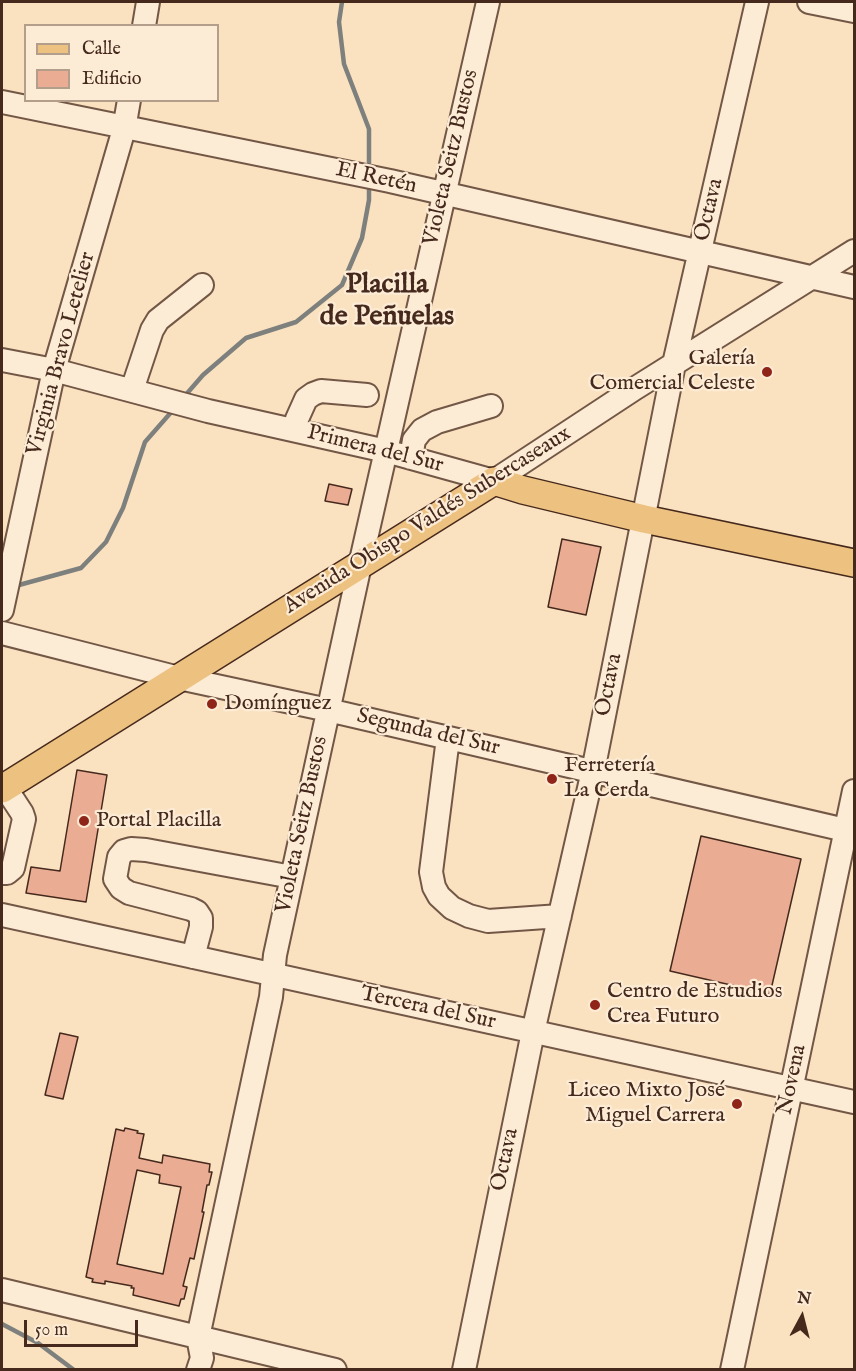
<!DOCTYPE html>
<html>
<head>
<meta charset="utf-8">
<style>
  body { margin:0 }
  #map { position:relative; width:856px; height:1371px; overflow:hidden; background:#fae2c0; font-family:"IM FELL English",serif }
  canvas { display:block }
  .frame { position:absolute; inset:0; border:3px solid #46291d; pointer-events:none }
  .legend { position:absolute; left:24px; top:24px; width:195px; height:78px; box-sizing:border-box; background:#fcecd6; border:2px solid #b39e8c; margin:0; padding:8px 10px; list-style:none; font-size:18px; color:#46291d }
  .legend li { display:flex; align-items:center; gap:12px; height:30px }
  .legend b { width:30px; border:2px solid #b39e8c }
  .north { position:absolute; left:772px; top:1287px; width:60px; height:60px; -webkit-text-stroke:4px #fcecd6; paint-order:stroke; rotate:7deg; font-size:16px; font-weight:700; line-height:24px; text-align:center; color:#46291d }
  .north::after { content:''; display:block; margin:auto; width:21px; height:27px; background:#46291d; clip-path:polygon(50% 0,100% 100%,50% 72%,0 100%) }
  .scale { position:absolute; left:24px; top:1320px; width:114px; height:27px; box-sizing:border-box; border:3px solid #46291d; border-top:0; padding-left:8px; font-size:18px; line-height:21px; white-space:nowrap; color:#46291d; -webkit-text-stroke:4px #fcecd6; paint-order:stroke }
</style>
</head>
<body>
<div id="map">
<canvas width="856" height="1371"></canvas>
<div class="frame"></div>
<ul class="legend">
<li><b style="height:8px;background:#edc180"></b>Calle</li>
<li><b style="height:16px;background:#eaad94"></b>Edificio</li>
</ul>
<div class="north">N</div>
<div class="scale">50 m</div>
</div>
<script>
const context = document.querySelector('canvas').getContext('2d');
context.lineJoin = 'round';
const toPath = rows => new Path2D(rows.map(r => 'M' + r).join(''));
function stroke(path, color, width, dash) { context.strokeStyle = color; context.lineWidth = width; context.lineCap = dash ? 'butt' : 'round'; context.setLineDash(dash || []); context.stroke(path); }
function paint(path, color) { context.fillStyle = color; context.fill(path, 'evenodd'); }
function write(font, color, halo, rows, align = 'center') {
  context.font = font + ' "IM FELL English",serif'; context.lineWidth = 4.5; context.setLineDash([]); context.textBaseline = 'middle'; context.strokeStyle = halo; context.fillStyle = color; for (const [text, x, y, turn = 0] of rows) {
    context.save(); context.translate(x, y); context.rotate((+turn || 0) * Math.PI / 180); context.textAlign = isNaN(turn) ? turn : align; if (halo) context.strokeText(text, 0, 0); context.fillText(text, 0, 0); context.restore();
  }
}
const stream = toPath([
  [342,2,339,22,344,64,369,129,369,170],
  [183,398,203,375,246,338,296,322,342,285,362,238,369,200,369,185],
  [19,585,81,568,106,542,123,508,145,442,174,409],
  [2,1324,38,1343,74,1370]
]);
const building = toPath([
  [329,484,352,489,348,505,325,501,329,484],
  [562,539,601,547,586,615,548,607,562,539],
  [77,770,107,775,86,902,26,893,31,867,60,871,77,770],
  [701,836,801,859,770,994,670,971,701,836],
  [60,1033,78,1037,63,1099,45,1095,60,1033],
  [125,1128,138,1131,137,1133,144,1134,139,1158,162,1163,163,1155,210,1164,209,1172,212,1172,209,1185,207,1185,202,1212,204,1212,194,1259,190,1258,183,1286,187,1287,184,1299,181,1299,179,1306,133,1295,134,1288,131,1288,132,1286,105,1281,105,1284,92,1282,93,1279,86,1277,116,1129,124,1131,125,1128],
  [137,1170,160,1175,159,1183,181,1187,163,1274,117,1264,137,1170]
]);
const minor = toPath([
  [809,2,854,11],
  [144,26,148,2],
  [2,102,390,181,854,287],
  [2,360,54,370,208,411,386,451,494,481,634,389,854,251],
  [132,390,152,330,158,320,202,285],
  [295,430,297,419,306,399,313,394,321,391,367,395],
  [411,458,414,440,422,430,437,422,491,406],
  [2,610,54,370,124,129,129,100],
  [2,633,179,678,328,710,854,832],
  [448,738,431,872,434,887,439,896,452,908,469,916,488,921,560,916],
  [2,873,7,873,13,868,24,819,22,813,5,787],
  [2,915,854,1102],
  [193,957,201,927,201,918,197,912,191,909,129,893,121,888,115,879,119,857,124,851,131,849,146,850,292,877],
  [2,1290,335,1370],
  [198,1370,202,1358,198,1337,271,997,275,955,360,565,488,2],
  [464,1370,533,1032,593,771,674,364,757,2],
  [732,1370,854,791]
]);
const major = toPath([
  [2,789,494,481,523,490,644,519,854,563]
]);
const markers = [
  [767,372,6,"#8f2418"],
  [212,704,6,"#8f2418"],
  [552,779,6,"#8f2418"],
  [84,821,6,"#8f2418"],
  [595,1005,6,"#8f2418"],
  [737,1104,6,"#8f2418"]
];
const streetNames = [
  ["Violeta Seitz Bustos",452,158,-77],
  ["El Retén",376,179,12],
  ["Octava",710,210,-77],
  ["Virginia Bravo Letelier",62,354,-75],
  ["Primera del Sur",375,450,14],
  ["Avenida Obispo Valdés Subercaseaux",428,521,-32],
  ["Octava",610,685,-79],
  ["Segunda del Sur",428,733,13],
  ["Violeta Seitz Bustos",303,825,-78],
  ["Tercera del Sur",428,1009,12],
  ["Novena",793,1080,-78],
  ["Octava",506,1160,-78]
];
const poiNames = [
  ["Galería",755,359,"right"],
  ["Comercial Celeste",755,384,"right"],
  ["Domínguez",224,704],
  ["Ferretería",564,766],
  ["La Cerda",564,791],
  ["Portal Placilla",96,821],
  ["Centro de Estudios",607,992],
  ["Crea Futuro",607,1017],
  ["Liceo Mixto José",725,1091,"right"],
  ["Miguel Carrera",725,1116,"right"]
];
const districtNames = [
  ["Placilla",387,286],
  ["de Peñuelas",387,318]
];
stroke(stream, '#7e807e', 4.5);
paint(building, '#eaad94');
stroke(building, '#46291d', 1.5);
stroke(minor, '#735746', 26);
stroke(major, '#46291d', 30);
stroke(minor, '#fcecd6', 22);
stroke(major, '#edc180', 27);
for (const [x, y, r, color] of markers) { const dot = new Path2D(); dot.arc(x, y, r, 0, 2 * Math.PI); context.fillStyle = color; context.fill(dot); stroke(dot, '#fcecd6', 2); }
write('22px', '#46291d', '#fcecd6', streetNames);
write('22px', '#46291d', '#fcecd6', poiNames, 'left');
write('bold 28px', '#46291d', '#fcecd6', districtNames);
</script>
</body>
</html>
